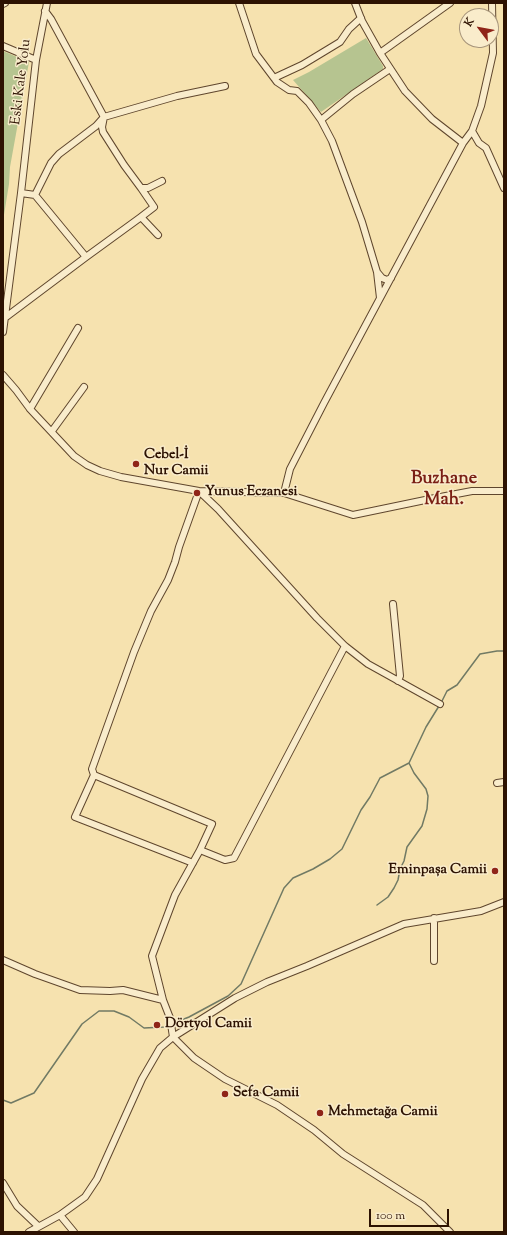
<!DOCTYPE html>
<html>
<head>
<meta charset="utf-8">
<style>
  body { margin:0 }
  #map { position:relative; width:507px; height:1235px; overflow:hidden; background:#f6e2af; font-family:"Sorts Mill Goudy",serif }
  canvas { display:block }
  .frame { position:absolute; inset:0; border:4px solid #2d1202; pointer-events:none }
  .north { position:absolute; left:459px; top:8px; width:40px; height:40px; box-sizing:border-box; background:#f9eccb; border:1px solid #a7957b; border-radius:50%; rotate:302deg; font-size:11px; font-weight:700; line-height:16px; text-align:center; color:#2d1202 }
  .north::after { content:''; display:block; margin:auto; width:14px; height:18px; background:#8f2418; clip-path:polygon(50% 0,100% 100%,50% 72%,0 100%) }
  .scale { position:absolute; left:369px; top:1209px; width:80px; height:18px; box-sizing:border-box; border:2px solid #2d1202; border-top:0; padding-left:5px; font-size:12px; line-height:14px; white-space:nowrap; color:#2d1202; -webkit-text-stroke:3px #f9eccb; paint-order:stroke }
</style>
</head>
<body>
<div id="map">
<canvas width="507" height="1235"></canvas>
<div class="frame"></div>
<div class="north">K</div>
<div class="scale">100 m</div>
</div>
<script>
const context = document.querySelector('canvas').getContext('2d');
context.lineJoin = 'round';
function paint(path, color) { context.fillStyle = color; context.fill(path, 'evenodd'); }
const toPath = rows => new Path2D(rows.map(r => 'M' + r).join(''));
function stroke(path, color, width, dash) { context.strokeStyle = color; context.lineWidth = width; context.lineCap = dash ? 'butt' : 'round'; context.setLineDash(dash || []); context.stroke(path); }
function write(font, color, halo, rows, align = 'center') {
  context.font = font + ' "Sorts Mill Goudy",serif'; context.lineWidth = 3; context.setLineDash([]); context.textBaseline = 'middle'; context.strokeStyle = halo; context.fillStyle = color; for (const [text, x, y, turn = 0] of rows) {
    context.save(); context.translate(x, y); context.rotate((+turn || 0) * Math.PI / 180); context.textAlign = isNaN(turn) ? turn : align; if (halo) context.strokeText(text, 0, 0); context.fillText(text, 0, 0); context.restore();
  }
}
const green = toPath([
  [366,38,383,66,383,69,321,112,293,80,309,72],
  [3,51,29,62,10,167,9,184,3,221]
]);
const stream = toPath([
  [441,703,447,691,457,685,480,654,497,651,504,651],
  [377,905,388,897,394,888,398,880,400,869,404,861,407,847,422,826,427,809,428,796,426,789,414,773,409,763],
  [174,1023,189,1017,228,996,241,984,284,888,293,878,313,869,330,859,342,849,361,810,370,797,380,778,409,763,426,727,439,706],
  [3,1100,11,1103,34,1093,82,1024,99,1011,114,1011,129,1017,144,1028,164,1027,170,1025]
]);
const minor = toPath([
  [239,3,256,54,277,82,289,90,297,91,309,103,321,120,332,141,362,222,377,272],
  [355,3,362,21,380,53,405,91,432,119,463,143],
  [3,4,5,3],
  [45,11,51,19,104,117,102,127,103,132,124,165,141,188,148,188,162,181],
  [3,46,36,60],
  [380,53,450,3],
  [274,78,302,65,340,42,349,29,361,18],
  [321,120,353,94,390,69],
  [472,131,479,143,486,148,504,188],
  [141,188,154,207,141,217,158,235],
  [21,193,35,195,86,257],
  [35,195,51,163,59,154,96,126,104,117,177,96,225,86],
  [380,298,377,272,382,278,387,280,391,278],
  [6,317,86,257,141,217],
  [3,332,21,193,36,60,47,3],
  [3,375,16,390,30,409,74,456,87,465,100,471,121,477,199,491,284,493,353,515,430,499,472,491,504,491],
  [30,409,78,328],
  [52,431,84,387],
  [284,493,290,469,324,403,463,143,472,131,481,106,493,53,492,3],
  [393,604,400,676,398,681],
  [94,775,75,817,193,863],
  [497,783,504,782],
  [200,850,225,860,234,858,345,646],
  [3,960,35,974,80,990,110,991,123,990,163,1000,170,1018,173,1037,194,1058,225,1079,277,1105,314,1130,343,1154,423,1205,450,1232],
  [434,961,434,918],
  [163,1000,152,956,175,895,200,850,212,824,94,775,92,769,134,652,151,611,168,580,175,562,179,547,199,491,218,509,317,618,345,646,368,664,440,704],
  [3,1183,17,1206,38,1226],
  [60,1215,74,1232],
  [29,1232,60,1215,85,1197,97,1179,142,1079,160,1048,173,1037,235,998,267,982,307,966,404,924,481,911,504,902]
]);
const markers = [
  [136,464,4,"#8f2418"],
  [197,493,4,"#8f2418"],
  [495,871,4,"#8f2418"],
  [157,1025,4,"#8f2418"],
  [225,1094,4,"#8f2418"],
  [320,1113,4,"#8f2418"]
];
const streetNames = [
  ["Eski Kale Yolu",22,82,-83]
];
const poiNames = [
  ["Cebel-İ",144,456],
  ["Nur Camii",144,472],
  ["Yunus Eczanesi",205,493],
  ["Eminpaşa Camii",487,871,"right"],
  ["Dörtyol Camii",165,1025],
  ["Sefa Camii",233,1094],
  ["Mehmetağa Camii",328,1113]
];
const districtNames = [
  ["Buzhane",444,480],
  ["Mah.",444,501]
];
paint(green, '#b6c490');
stroke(stream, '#717a64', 1.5);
stroke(minor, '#5f462d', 8);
stroke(minor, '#f9eccb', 6);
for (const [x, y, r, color] of markers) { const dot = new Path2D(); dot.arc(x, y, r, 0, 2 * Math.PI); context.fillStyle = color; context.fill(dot); stroke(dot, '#f9eccb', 1.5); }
write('14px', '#2d1202', '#f9eccb', streetNames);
write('bold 14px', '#2d1202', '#f9eccb', poiNames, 'left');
write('bold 18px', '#7a1f14', '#f9eccb', districtNames);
</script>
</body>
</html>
